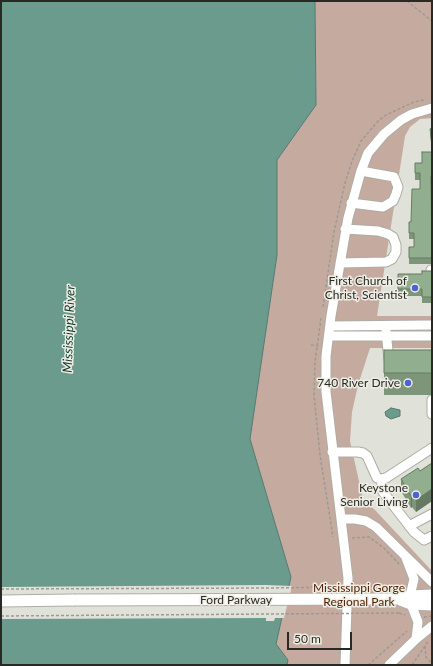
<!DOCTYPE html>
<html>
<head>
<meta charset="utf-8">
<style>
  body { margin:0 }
  #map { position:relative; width:433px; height:666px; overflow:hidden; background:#e0e1d8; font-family:Lato,sans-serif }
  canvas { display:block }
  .frame { position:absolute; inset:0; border:2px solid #282825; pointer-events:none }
  .scale { position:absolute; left:287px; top:632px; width:65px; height:18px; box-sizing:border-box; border:2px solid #282825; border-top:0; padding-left:5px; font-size:12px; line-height:14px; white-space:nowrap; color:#282825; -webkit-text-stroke:3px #eeeee5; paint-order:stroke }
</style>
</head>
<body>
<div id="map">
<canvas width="433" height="666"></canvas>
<div class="frame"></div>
<div class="scale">50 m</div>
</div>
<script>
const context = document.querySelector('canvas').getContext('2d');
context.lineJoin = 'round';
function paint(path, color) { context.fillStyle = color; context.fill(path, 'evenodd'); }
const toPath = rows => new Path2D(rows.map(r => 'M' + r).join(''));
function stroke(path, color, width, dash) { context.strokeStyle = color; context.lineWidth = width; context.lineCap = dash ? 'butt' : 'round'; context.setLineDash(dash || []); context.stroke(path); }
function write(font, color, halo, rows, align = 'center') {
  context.font = font + ' Lato,sans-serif'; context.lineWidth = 3; context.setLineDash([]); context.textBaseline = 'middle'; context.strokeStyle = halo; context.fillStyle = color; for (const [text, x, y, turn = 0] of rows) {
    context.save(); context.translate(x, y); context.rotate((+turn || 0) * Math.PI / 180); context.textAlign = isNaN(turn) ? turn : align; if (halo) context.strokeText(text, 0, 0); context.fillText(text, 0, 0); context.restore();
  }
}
const green = toPath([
  [315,1,432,1,432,118,420,119,410,127,405,136,377,316,432,316,432,348,370,348,358,385,352,412,350,441,363,499,375,510,432,571,432,665,287,665,288,660,276,644,291,577,250,439,277,255,277,160,316,105]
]);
const water = toPath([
  [1,1,315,1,316,105,277,160,277,255,250,439,291,577,276,644,288,660,287,665,1,665,1,1],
  [391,408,400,410,400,416,391,419,386,416,385,412,391,408]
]);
const pier = toPath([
  [266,585,292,586,284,618,275,618,274,621,266,621,266,618,1,619,1,587]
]);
const path = toPath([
  [407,1,432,21],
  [323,307,334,232,345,183,352,161,361,141,378,121,386,115,414,102,424,100],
  [321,318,315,362,314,395,320,455,333,537],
  [311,345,318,346],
  [352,538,369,537,384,548,399,564],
  [399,613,405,615],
  [424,617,432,616],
  [425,646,426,657,432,664],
  [368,665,407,631],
  [412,665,429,640]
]);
const minor = toPath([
  [351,203,383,207,393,201,396,194,398,187,394,177,361,171],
  [340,263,386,262,392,259,396,252,396,245,393,237,388,234,378,231,345,229],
  [431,270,432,270],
  [330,326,432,325],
  [386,331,389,360],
  [329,336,432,336],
  [432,400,432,414],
  [332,452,358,452,363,453,367,456,377,478,381,479,386,478,432,448],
  [381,479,383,492,414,532,424,540,432,536],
  [342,519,355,519,366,521,376,527,432,582],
  [409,526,432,514],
  [406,558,414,579,410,596],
  [411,604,418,622,416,639],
  [345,665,348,578,326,392,326,356,331,316,348,218,361,171,368,153,384,134,401,120,412,114,432,108],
  [389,665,416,639,432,626]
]);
const major = toPath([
  [398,599,411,604,432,605],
  [398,599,410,596,432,595],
  [1,601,73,600]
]);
const pathBridge = toPath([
  [1,589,270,588,399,586],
  [1,616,399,613]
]);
const majorBridge = toPath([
  [73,600,398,599]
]);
const wall = toPath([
  [432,128,432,149,430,136,430,129],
  [432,152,432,183,431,183,431,189,432,189,432,264,409,264,409,247,414,247,414,239,409,239,409,222,411,222,420,189,420,180,415,180,415,163,422,163],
  [432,271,432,303,422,303,422,296,398,296,398,274,422,274],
  [384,350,432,350,432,395,384,395],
  [432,463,432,501,416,512,412,507,411,508,401,491,401,479,420,471]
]);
const shadedWall = toPath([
  [432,489,432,501,416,512,416,500],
  [412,495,412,507,411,508,411,496]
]);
const building = toPath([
  [432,128,432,142,430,129,432,128],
  [422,152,432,152,432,176,431,176,432,258,409,258,409,247,414,247,414,233,409,233,409,222,411,222,412,189,420,189,420,173,415,173,415,163,422,163,422,152],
  [422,271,432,271,432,297,422,297,422,289,398,289,398,274,422,274,422,271],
  [384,350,432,350,432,373,384,373,384,350],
  [432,463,432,489,416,500,412,495,411,496,401,479,418,468,420,471,432,463]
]);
const markers = [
  [415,288,4,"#4c61d5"],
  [408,383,4,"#4c61d5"],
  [416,495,4,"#4c61d5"]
];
const poiNames = [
  ["First Church of",407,281],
  ["Christ, Scientist",407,295],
  ["740 River Drive",400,383],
  ["Keystone",408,488],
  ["Senior Living",408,502]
];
const parkNames = [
  ["Mississippi Gorge",359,588],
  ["Regional Park",359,602]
];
const streetNames = [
  ["Ford Parkway",236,600]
];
const waterNames = [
  ["Mississippi River",69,329,-88]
];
paint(green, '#c5aa9f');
paint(water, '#6b9b8d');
stroke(water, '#57786e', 1);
paint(pier, '#e0e1d8');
stroke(minor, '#adada5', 11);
stroke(major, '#adada5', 13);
stroke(path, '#9a9b94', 1.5, [3, 2]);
stroke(minor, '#fff', 9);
stroke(major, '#fff', 11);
stroke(majorBridge, '#adada5', 13, []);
stroke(pathBridge, '#9a9b94', 1.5, [3, 2]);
stroke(majorBridge, '#fff', 11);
paint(wall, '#7d967a');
paint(shadedWall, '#667a63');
paint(building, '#91ae8e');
stroke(building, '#667a63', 1);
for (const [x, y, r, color] of markers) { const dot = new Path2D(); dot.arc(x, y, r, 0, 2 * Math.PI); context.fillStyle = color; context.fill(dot); stroke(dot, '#eeeee5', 1.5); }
write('12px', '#282825', '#eeeee5', poiNames, 'right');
write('12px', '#501d02', '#eeeee5', parkNames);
write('12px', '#282825', '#eeeee5', streetNames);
write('italic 13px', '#0b382e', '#eeeee5', waterNames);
</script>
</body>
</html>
